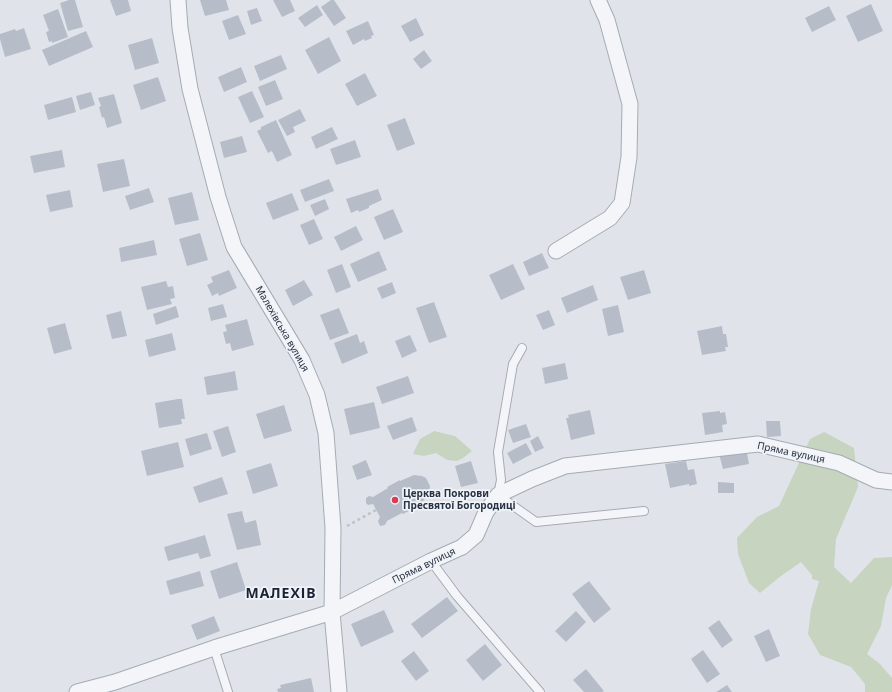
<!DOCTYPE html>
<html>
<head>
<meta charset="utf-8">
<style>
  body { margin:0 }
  canvas { display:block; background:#e0e4ea }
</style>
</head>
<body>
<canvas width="892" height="692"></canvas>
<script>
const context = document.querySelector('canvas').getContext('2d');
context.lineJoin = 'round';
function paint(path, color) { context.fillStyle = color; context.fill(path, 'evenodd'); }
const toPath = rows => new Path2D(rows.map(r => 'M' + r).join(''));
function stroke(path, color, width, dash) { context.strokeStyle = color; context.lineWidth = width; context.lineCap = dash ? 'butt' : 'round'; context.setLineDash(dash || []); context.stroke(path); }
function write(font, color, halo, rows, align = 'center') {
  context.font = font + ' "Noto Sans",sans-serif'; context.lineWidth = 3.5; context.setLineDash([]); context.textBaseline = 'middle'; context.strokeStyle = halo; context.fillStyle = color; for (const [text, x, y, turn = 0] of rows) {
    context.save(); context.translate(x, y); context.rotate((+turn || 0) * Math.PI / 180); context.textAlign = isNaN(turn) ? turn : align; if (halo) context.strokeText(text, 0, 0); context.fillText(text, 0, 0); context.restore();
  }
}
const green = toPath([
  [434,431,455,436,472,451,463,458,457,461,447,460,436,453,424,456,413,454,420,439],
  [824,432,854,448,858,487,836,539,834,567,851,583,874,558,892,557,892,585,886,598,881,626,867,654,880,664,892,678,892,692,865,692,865,684,851,667,820,655,808,634,811,609,819,581,812,579,812,575,801,562,781,576,760,593,749,583,738,554,737,538,757,517,779,506,810,439]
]);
const building = toPath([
  [69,0,75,0,83,27,68,31,60,3],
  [110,0,128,0,131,11,116,16],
  [200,0,226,0,229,10,205,16],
  [273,0,290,0,295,11,282,17],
  [331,0,334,0,346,18,334,26,321,7],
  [871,4,883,31,858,42,846,16],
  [317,5,323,15,305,27,298,18],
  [829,6,836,20,812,32,805,18],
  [257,8,262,21,251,25,247,11],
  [58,9,68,37,52,43,52,41,49,42,46,32,49,31,43,15],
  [238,15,246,34,229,40,222,21],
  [416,18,424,35,410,42,401,26],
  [368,21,374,35,371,36,372,38,365,41,364,39,353,45,346,31],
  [24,28,31,49,5,57,0,39,0,34,15,29,16,31],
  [86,31,93,47,49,66,42,50],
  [329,37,341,61,318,74,305,50],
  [152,38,159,63,135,70,128,45],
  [424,50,432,61,421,69,413,59],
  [281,55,287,69,260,81,254,66],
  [241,67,247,82,224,92,218,77],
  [365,73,377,96,357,106,345,84],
  [158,77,166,101,141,110,133,85],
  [275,80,283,99,266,106,258,87],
  [252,91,264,117,250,123,238,97],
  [91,92,95,105,80,110,76,96],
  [114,94,122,123,107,128,104,117,102,118,99,107,101,106,98,98],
  [72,97,76,112,48,120,44,105],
  [300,109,306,121,293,127,295,132,287,136,278,120],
  [405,118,415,144,397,151,387,125],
  [276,120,292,155,277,162,272,151,268,153,257,131,261,129,261,127],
  [332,127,338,139,316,149,311,137],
  [242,136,247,152,224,158,220,142],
  [355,140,361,157,336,165,330,149],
  [62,150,65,167,34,173,30,156],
  [124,159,130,186,103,192,97,164],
  [329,179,334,191,305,202,300,190],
  [149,188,154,202,130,210,125,196],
  [378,189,382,200,369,206,369,208,359,212,358,210,351,213,346,199],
  [70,190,73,207,50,212,46,195],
  [192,192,199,220,175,225,168,198],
  [292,193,299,210,273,220,266,203],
  [325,199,329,209,315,216,310,205],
  [393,209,403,232,384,240,374,217],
  [314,219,323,239,309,245,300,225],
  [356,226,363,240,341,251,334,237],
  [200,233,208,260,187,266,179,239],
  [154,240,157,255,121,262,119,248],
  [379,251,387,270,358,282,350,264],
  [542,253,549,268,529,276,523,262],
  [342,264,351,287,336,293,327,270],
  [513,264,525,289,501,300,489,275],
  [229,270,237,288,219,296,218,293,212,296,207,285,213,282,211,277],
  [644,270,651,293,628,300,620,277],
  [304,280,313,295,293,306,285,290],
  [166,281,168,287,173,286,175,298,170,299,172,304,147,310,141,287],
  [392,282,396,293,382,299,377,288],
  [593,285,598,300,567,313,561,298],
  [434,302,447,337,429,343,416,308],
  [223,304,227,317,211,321,208,308],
  [618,305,624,332,608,336,602,309],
  [176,306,179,317,156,325,153,314],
  [339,308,349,333,330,340,320,315],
  [549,310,555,325,543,330,536,315],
  [121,311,127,336,112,339,106,315],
  [247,319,254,345,232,351,230,343,226,344,223,332,227,331,225,325],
  [65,323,72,349,54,354,47,328],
  [722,326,723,334,726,334,728,347,725,347,726,351,702,355,697,331],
  [172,333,176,350,149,357,145,340],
  [357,334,360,343,364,341,368,353,342,364,334,343],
  [410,335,417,351,402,358,395,341],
  [565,363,568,379,545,384,542,368],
  [235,371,238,390,207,395,204,377],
  [408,376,414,393,382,404,376,387],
  [178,399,182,399,185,419,181,419,182,424,159,428,155,403],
  [374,402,380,428,350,435,344,409],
  [284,405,292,431,264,439,256,414],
  [590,410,595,434,571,440,566,418,569,418,568,415],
  [720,411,720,413,725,412,727,424,722,425,723,432,705,435,702,413],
  [412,417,417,431,393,440,387,426],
  [766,421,780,421,781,436,767,437],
  [526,424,531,437,513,443,508,430],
  [228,426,236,452,222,457,213,431],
  [207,433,212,449,190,456,185,439],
  [538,436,544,448,535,452,530,441],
  [178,442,184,467,147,476,141,451],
  [526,443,532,454,513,464,507,453],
  [746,448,749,464,723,469,719,454],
  [366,460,372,475,357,480,352,466],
  [471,461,478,483,461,487,455,466],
  [686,461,688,470,694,469,697,484,689,486,689,484,670,488,665,464],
  [271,463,278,486,253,494,246,471],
  [414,475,422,476,426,478,430,486,429,494,423,501,414,506,415,508,403,514,402,513,387,521,385,525,380,526,378,521,380,517,373,504,368,505,366,503,366,498,369,496,373,497,388,488,387,487,400,480,400,481],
  [222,477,228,494,199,503,193,487],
  [718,482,734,483,734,493,718,493],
  [242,511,245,523,256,520,261,545,237,550,227,514],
  [205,535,211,556,200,559,198,553,168,561,164,547],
  [237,562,246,590,219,599,210,571],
  [200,571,204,586,170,595,166,581],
  [589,581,611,609,594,623,572,594],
  [447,597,458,611,422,638,411,624],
  [384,610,394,632,361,647,351,624],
  [576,611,586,622,566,642,555,631],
  [214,616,220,631,197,640,191,625],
  [719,620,733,640,722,648,708,628],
  [769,629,780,656,766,662,754,636],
  [485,644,502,665,483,681,466,660],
  [703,650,720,674,707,683,691,659],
  [414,651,429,671,416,681,401,661],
  [586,669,604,691,602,692,584,692,573,680],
  [311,678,314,692,278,692,277,689,281,688,280,685],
  [727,685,732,692,716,692]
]);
const path = toPath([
  [347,526,376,510]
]);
const service = toPath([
  [522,348,513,364,498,452,501,480,498,495,536,522,644,511],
  [431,561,457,596,540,692],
  [214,648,228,692]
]);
const minor = toPath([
  [178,0,180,28,190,89,218,197,234,247,302,360,317,395,326,433,333,528,332,612,339,692],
  [556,251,610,218,622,203,629,157,630,104,607,20,598,0],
  [77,692,115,682,214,648,332,612,431,561,462,547,476,535,486,512,498,495,532,479,565,466,758,444,839,463,876,480,892,482]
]);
const markers = [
  [395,500,4,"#d83c56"]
];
const streetNames = [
  ["Малехівська вулиця",282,329,60],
  ["Пряма вулиця",791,453,12],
  ["Пряма вулиця",424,566,-26]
];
const poiNames = [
  ["Церква Покрови",403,494],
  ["Пресвятої Богородиці",403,506]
];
const districtNames = [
  ["МАЛЕХІВ",281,594]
];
paint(green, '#c6d4c0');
paint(building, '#b7bdc8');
stroke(service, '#a5abb5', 10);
stroke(minor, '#a5abb5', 17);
stroke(path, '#bec2c9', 2.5, [3, 3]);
stroke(service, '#f3f5f8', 8);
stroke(minor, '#f3f5f8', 15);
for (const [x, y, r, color] of markers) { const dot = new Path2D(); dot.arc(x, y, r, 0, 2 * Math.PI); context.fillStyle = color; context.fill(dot); stroke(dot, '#f0f3f7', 1.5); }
write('10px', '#273243', '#f0f3f7', streetNames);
write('bold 10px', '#273243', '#f0f3f7', poiNames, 'left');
context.letterSpacing = '1px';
write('bold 14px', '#1a2333', '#f0f3f7', districtNames);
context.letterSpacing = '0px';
</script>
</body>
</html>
